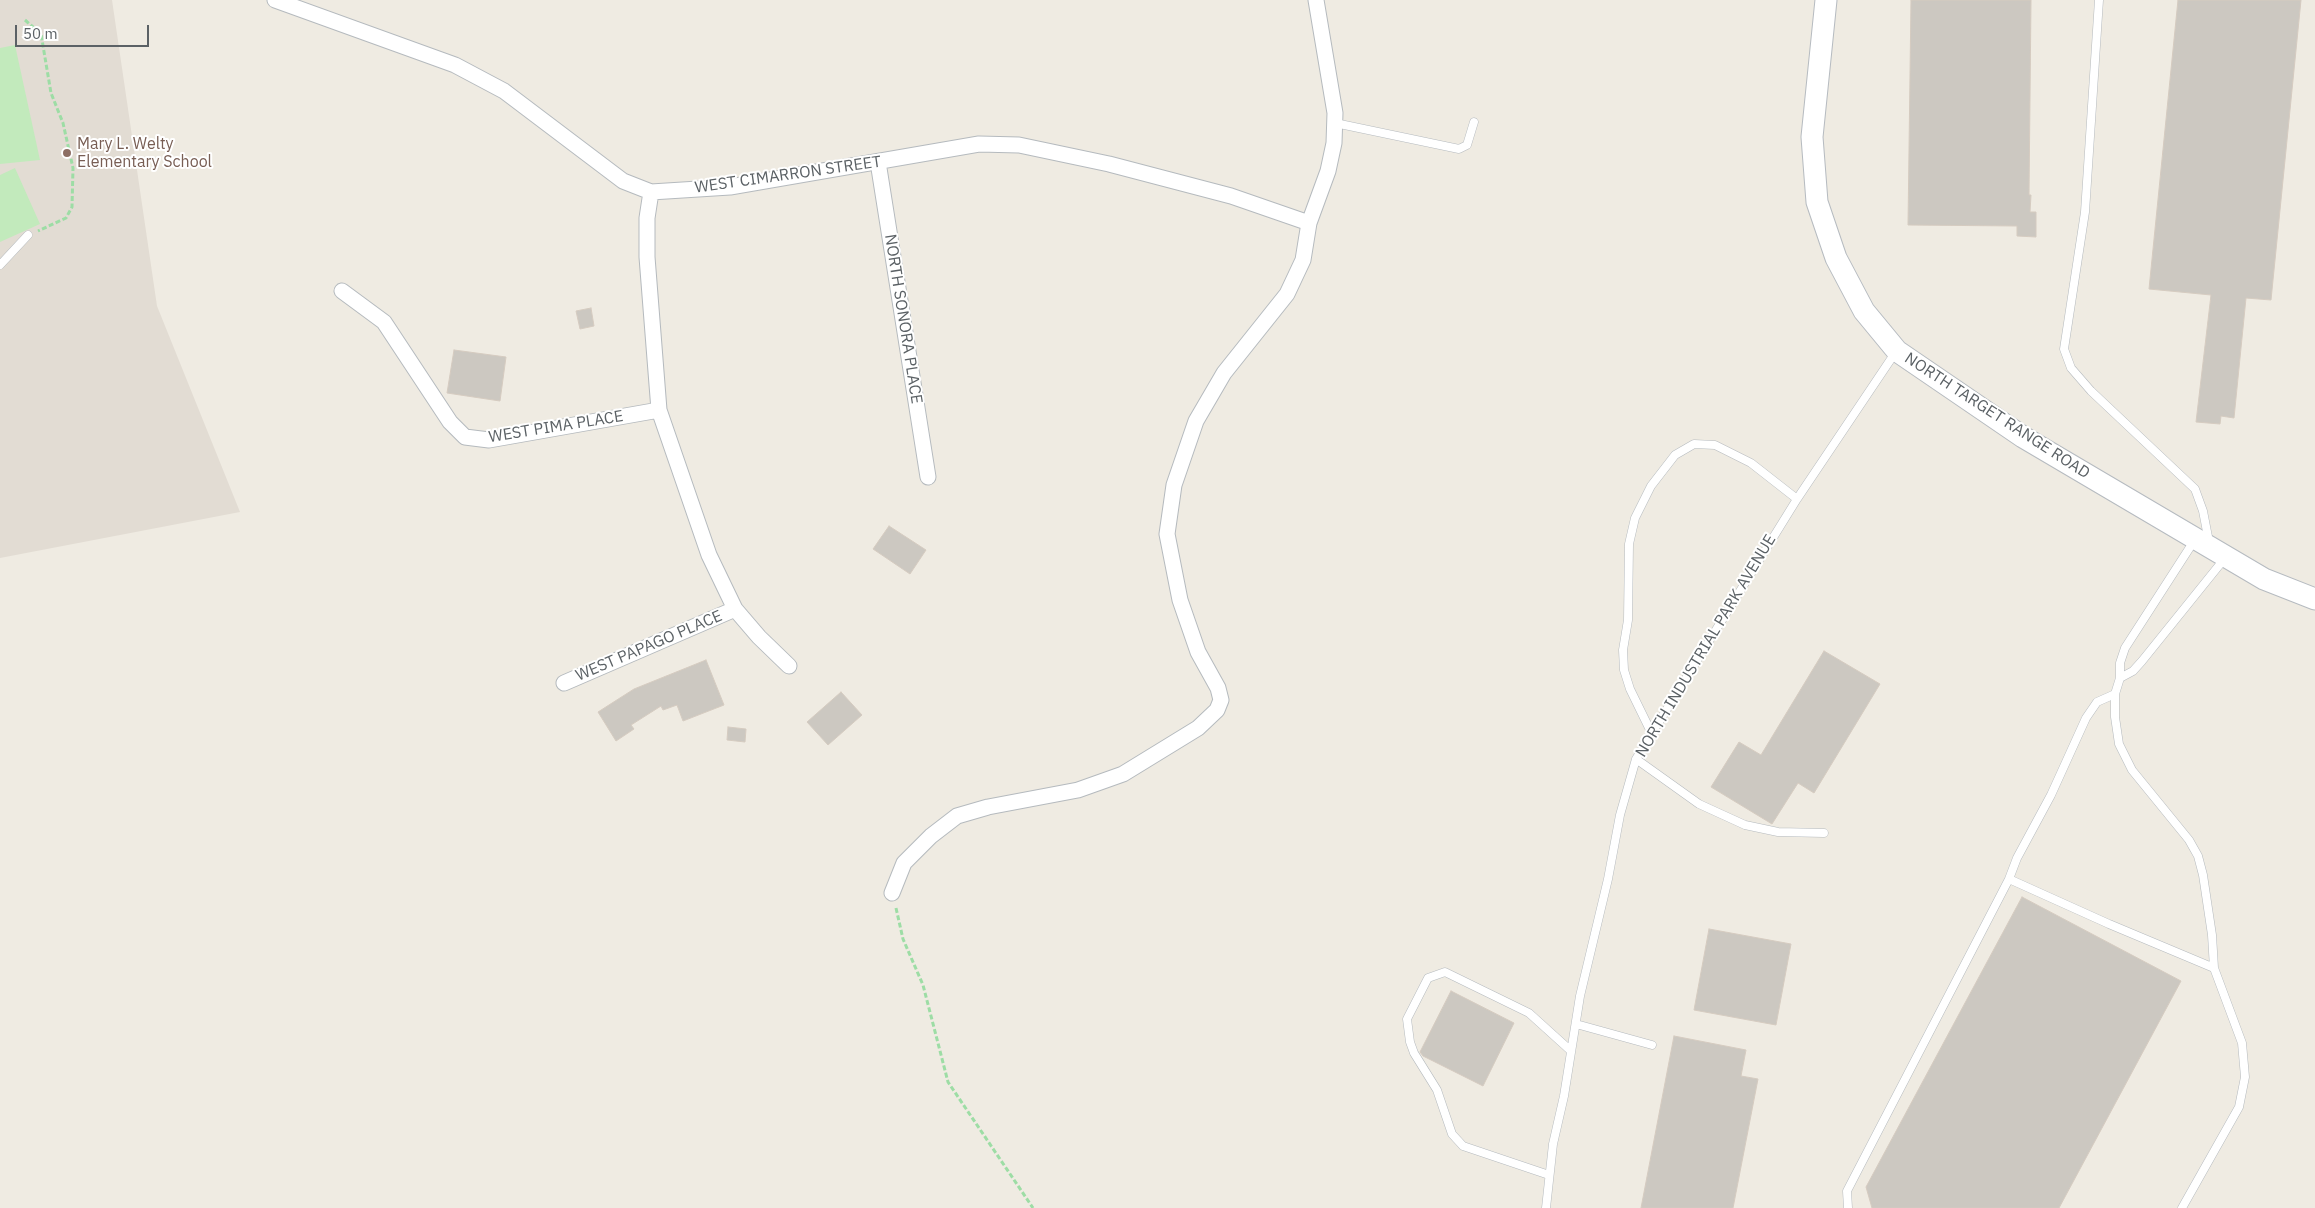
<!DOCTYPE html>
<html>
<head>
<meta charset="utf-8">
<style>
  body { margin:0 }
  #map { position:relative; width:2315px; height:1208px; overflow:hidden; background:#efebe2; font-family:"IBM Plex Sans",sans-serif }
  canvas { display:block }
  .scale { position:absolute; left:15px; top:25px; width:134px; height:22px; box-sizing:border-box; border:2px solid #5b6165; border-top:0; padding-left:6px; font-size:15px; line-height:18px; white-space:nowrap; color:#5b6165; -webkit-text-stroke:4px #fff; paint-order:stroke }
</style>
</head>
<body>
<div id="map">
<canvas width="2315" height="1208"></canvas>
<div class="scale">50 m</div>
</div>
<script>
const context = document.querySelector('canvas').getContext('2d');
context.lineJoin = 'round';
function paint(path, color) { context.fillStyle = color; context.fill(path, 'evenodd'); }
const toPath = rows => new Path2D(rows.map(r => 'M' + r).join(''));
function stroke(path, color, width, dash) { context.strokeStyle = color; context.lineWidth = width; context.lineCap = dash ? 'butt' : 'round'; context.setLineDash(dash || []); context.stroke(path); }
function write(font, color, halo, rows, align = 'center') {
  context.font = font + ' "IBM Plex Sans",sans-serif'; context.lineWidth = 4; context.setLineDash([]); context.textBaseline = 'middle'; context.strokeStyle = halo; context.fillStyle = color; for (const [text, x, y, turn = 0] of rows) {
    context.save(); context.translate(x, y); context.rotate((+turn || 0) * Math.PI / 180); context.textAlign = isNaN(turn) ? turn : align; if (halo) context.strokeText(text, 0, 0); context.fillText(text, 0, 0); context.restore();
  }
}
const education = toPath([
  [0,0,112,0,157,306,240,512,0,558]
]);
const green = toPath([
  [15,45,40,160,0,164,0,48],
  [15,168,40,224,0,242,0,175]
]);
const building = toPath([
  [1911,0,2031,0,2029,195,2031,195,2030,212,2036,212,2036,237,2017,236,2017,226,1908,225,1911,0],
  [2178,0,2301,0,2271,300,2246,298,2234,418,2221,416,2220,424,2196,422,2211,295,2149,289,2178,0],
  [591,308,594,326,580,329,576,311,591,308],
  [454,350,506,357,500,401,447,393,454,350],
  [889,526,926,550,910,574,873,549,889,526],
  [1824,651,1880,684,1814,793,1798,783,1772,824,1711,787,1739,742,1761,755,1824,651],
  [706,660,724,705,683,721,677,705,663,710,661,706,631,725,634,729,616,741,598,712,634,689,706,660],
  [841,692,862,715,828,745,807,722,841,692],
  [728,727,746,729,745,742,727,740,728,727],
  [2022,897,2181,981,2059,1208,1872,1208,1866,1187,2022,897],
  [1709,929,1791,944,1776,1025,1694,1010,1709,929],
  [1451,991,1514,1023,1483,1086,1423,1056,1420,1052,1451,991],
  [1674,1036,1746,1050,1741,1076,1758,1079,1733,1208,1641,1208,1674,1036]
]);
const path = toPath([
  [25,20,41,34,51,93,63,123,73,168,72,207,66,218,38,231],
  [896,908,903,939,923,985,948,1082,1033,1208]
]);
const lane = toPath([
  [2099,0,2085,212,2064,349,2071,368,2091,391,2195,489,2203,511,2209,542],
  [1335,123,1459,149,1467,145,1474,122],
  [0,265,28,235],
  [2120,678,2133,671,2142,661,2225,558],
  [2115,694,2097,702,2086,718,2051,795,2017,858,2009,879,2109,924,2214,968],
  [1652,734,1630,689,1624,670,1623,650,1628,620,1629,544,1635,518,1651,486,1675,455,1694,444,1715,445,1751,463,1797,499],
  [1636,759,1699,804,1745,825,1778,832,1824,833],
  [1576,1024,1652,1045],
  [1549,1175,1463,1146,1452,1134,1437,1090,1414,1053,1410,1042,1407,1019,1428,978,1445,972,1529,1013,1571,1051],
  [1546,1208,1553,1144,1564,1096,1580,996,1608,879,1620,815,1636,759,1797,499,1895,353],
  [1848,1208,1847,1191,2009,879],
  [2182,1208,2239,1107,2245,1077,2242,1043,2214,968,2212,935,2203,875,2198,856,2189,840,2132,770,2119,744,2115,717,2115,694,2120,678,2120,663,2125,648,2194,541]
]);
const street = toPath([
  [275,0,455,65,504,91,623,181,651,192,730,187,979,144,1019,145,1109,164,1231,196,1309,223],
  [878,162,928,477],
  [651,192,647,218,647,257,659,410,709,555,735,609,759,637,789,666],
  [342,291,384,322,450,422,465,437,489,440,659,410],
  [564,683,735,609],
  [892,893,904,863,931,836,957,816,988,807,1078,790,1123,774,1198,728,1217,710,1221,700,1218,688,1198,652,1180,600,1167,534,1174,485,1196,421,1224,373,1287,294,1303,260,1309,223,1328,171,1334,143,1335,113,1316,0]
]);
const secondary = toPath([
  [1826,0,1812,137,1817,202,1836,258,1864,311,1897,351,2023,437,2264,579,2315,599]
]);
const markers = [
  [67,153,5,"#8d6e63"]
];
const educationNames = [
  ["Mary L. Welty",77,144],
  ["Elementary School",77,162]
];
const streetNames = [
  ["WEST CIMARRON STREET",788,175,-8],
  ["NORTH SONORA PLACE",903,319,81],
  ["NORTH TARGET RANGE ROAD",1997,416,33],
  ["WEST PIMA PLACE",556,427,-9],
  ["WEST PAPAGO PLACE",649,646,-23],
  ["NORTH INDUSTRIAL PARK AVENUE",1706,646,-59]
];
paint(education, '#e2dcd3');
paint(green, '#c2eabc');
paint(building, '#ccc8c1');
stroke(building, '#d5cbc0', 1);
stroke(lane, '#b5babe', 9);
stroke(street, '#b5babe', 17);
stroke(secondary, '#b6bbc0', 23);
stroke(path, '#9ddda5', 3, [5, 2.5]);
stroke(lane, '#fff', 8);
stroke(street, '#fff', 15);
stroke(secondary, '#fff', 21);
for (const [x, y, r, color] of markers) { const dot = new Path2D(); dot.arc(x, y, r, 0, 2 * Math.PI); context.fillStyle = color; context.fill(dot); stroke(dot, '#fff', 2); }
write('16px', '#785e54', '#fff', educationNames, 'left');
write('16px', '#5b6165', '#fff', streetNames);
</script>
</body>
</html>
